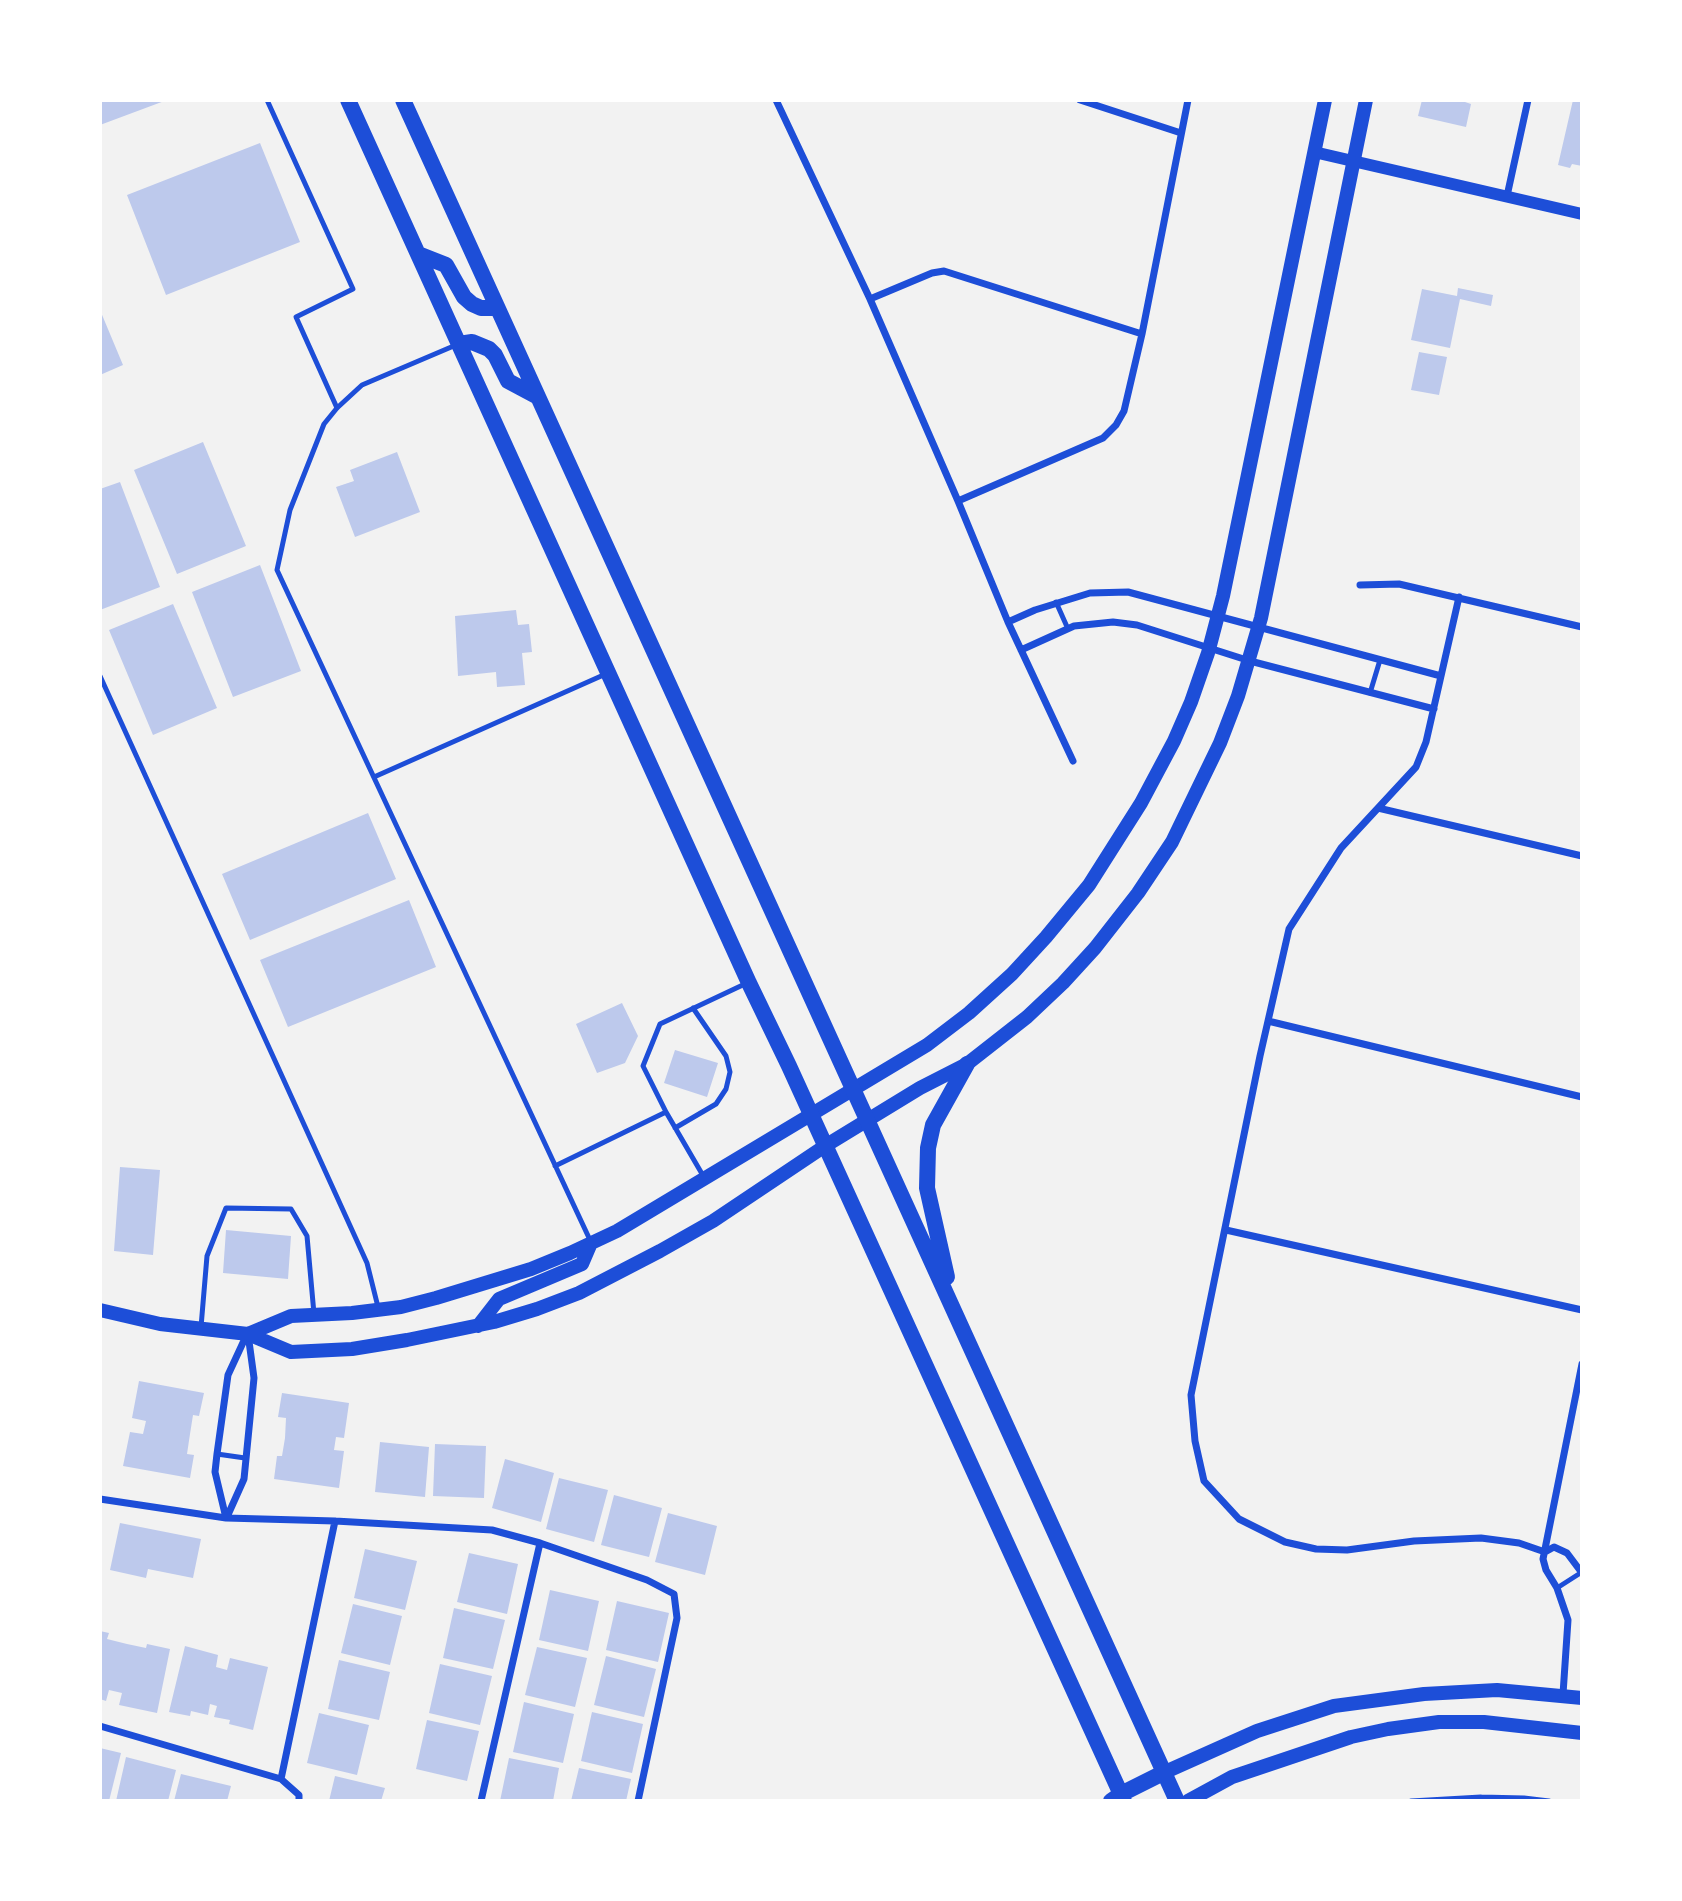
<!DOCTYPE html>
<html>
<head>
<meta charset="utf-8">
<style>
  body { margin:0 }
  #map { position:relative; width:1682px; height:1901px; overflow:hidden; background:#f2f2f2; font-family:"Noto Serif",serif }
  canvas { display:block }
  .frame { position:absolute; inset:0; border:102px solid #fff; pointer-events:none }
</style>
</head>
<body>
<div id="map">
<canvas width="1682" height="1901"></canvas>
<div class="frame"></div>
</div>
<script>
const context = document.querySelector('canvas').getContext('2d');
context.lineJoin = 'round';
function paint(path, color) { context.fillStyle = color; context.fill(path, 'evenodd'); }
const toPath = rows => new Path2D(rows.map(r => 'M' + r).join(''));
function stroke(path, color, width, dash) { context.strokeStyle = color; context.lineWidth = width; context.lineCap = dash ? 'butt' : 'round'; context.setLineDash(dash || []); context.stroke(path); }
const building = toPath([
  [100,100,167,100,100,125],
  [1422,100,1459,100,1471,104,1466,127,1418,116],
  [1573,100,1582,100,1582,166,1572,164,1570,168,1558,165],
  [260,143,300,242,166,295,127,195],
  [1458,288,1493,295,1491,306,1460,299,1450,348,1411,340,1422,289,1457,296],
  [100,310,123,365,100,375],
  [1419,352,1447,357,1439,395,1411,390],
  [203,442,246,546,177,574,134,470],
  [397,452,420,512,355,537,336,487,354,481,350,470],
  [120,482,160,587,100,610,100,489],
  [260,565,301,671,233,697,192,592],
  [173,604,217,708,153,735,109,630],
  [516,610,518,625,529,624,532,652,522,653,525,685,497,687,496,672,458,676,455,616],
  [368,813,396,879,250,940,222,874],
  [409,900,436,967,288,1027,260,960],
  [622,1003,638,1036,625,1063,597,1073,576,1024],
  [675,1050,718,1063,707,1097,664,1083],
  [120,1167,160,1170,153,1255,114,1251],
  [226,1230,291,1236,288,1279,223,1273],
  [139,1381,204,1393,199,1416,193,1415,190,1434,187,1454,194,1455,190,1478,123,1466,130,1432,143,1434,146,1421,132,1418],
  [282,1393,349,1403,344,1438,336,1437,334,1450,344,1451,339,1488,274,1479,277,1456,282,1456,285,1438,286,1418,278,1417],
  [380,1442,429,1447,425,1497,375,1492],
  [435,1444,486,1446,484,1498,433,1496],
  [505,1459,554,1473,541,1522,492,1508],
  [559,1478,608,1490,594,1542,546,1529],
  [614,1495,662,1508,649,1557,601,1545],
  [668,1513,717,1526,705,1575,655,1562],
  [120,1523,201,1539,193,1578,148,1569,146,1578,110,1570],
  [365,1549,417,1561,405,1610,354,1598],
  [469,1553,518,1564,507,1614,457,1602],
  [550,1590,599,1601,588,1651,539,1640],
  [617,1601,669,1613,658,1662,606,1650],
  [353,1604,402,1616,390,1665,341,1653],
  [454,1608,505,1620,493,1669,443,1658],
  [100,1631,109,1633,107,1639,127,1644,146,1648,147,1644,170,1649,157,1713,119,1705,122,1693,109,1690,106,1701,100,1699],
  [185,1646,218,1655,216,1667,227,1670,230,1658,268,1667,253,1730,229,1724,230,1720,214,1717,217,1706,210,1704,208,1715,191,1711,190,1716,169,1712],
  [537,1647,587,1658,575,1707,525,1695],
  [606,1656,656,1669,644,1717,594,1705],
  [339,1660,390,1672,379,1720,328,1709],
  [440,1664,492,1676,480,1725,429,1713],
  [524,1702,574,1714,563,1763,513,1752],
  [592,1712,643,1724,632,1773,581,1761],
  [319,1713,369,1725,357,1775,307,1763],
  [427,1720,479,1731,467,1781,416,1769],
  [100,1748,121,1753,109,1801,100,1800],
  [126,1757,176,1770,168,1801,116,1801],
  [509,1758,559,1768,553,1801,500,1801],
  [579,1768,631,1779,626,1801,571,1801],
  [181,1774,231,1786,227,1801,174,1801],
  [335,1776,385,1788,381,1801,329,1801]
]);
const service = toPath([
  [267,100,353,289,296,317,337,408],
  [456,345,362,385,337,408,324,424,290,510,277,570,590,1240],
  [1056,602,1068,629],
  [100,676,367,1263,378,1307],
  [1370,693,1380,660],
  [374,777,608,673],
  [666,1112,643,1066,660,1024,747,983],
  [675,1128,716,1104,726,1089,730,1072,726,1056,693,1008],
  [555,1166,666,1112,705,1179],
  [201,1327,207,1256,226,1208,291,1209,307,1236,314,1314],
  [217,1454,245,1458],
  [1557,1588,1582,1572],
  [1411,1801,1481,1797],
  [1480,1801,1481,1797,1524,1798,1549,1801]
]);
const minor = toPath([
  [776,100,870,299,958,501,1008,622,1073,761],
  [1080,100,1181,133],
  [1507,196,1528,100],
  [870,299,932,273,944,271,1142,334],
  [958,501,1103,438,1116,425,1124,411,1142,334,1188,100],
  [1360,585,1399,584,1582,627],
  [1459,597,1426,742,1416,767,1341,848,1289,929,1260,1056,1191,1395,1195,1441,1204,1481,1239,1519,1285,1542,1316,1549,1347,1550,1414,1541,1481,1538,1519,1543,1545,1552,1554,1547,1567,1553,1582,1573],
  [1008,622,1035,610,1090,593,1128,592,1441,676],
  [1021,650,1074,626,1113,622,1137,625,1250,661,1434,709],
  [1378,808,1582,856],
  [1268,1021,1582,1097],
  [1226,1230,1582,1310],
  [100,1499,226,1518,335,1521,492,1530,540,1543,647,1580,674,1594,677,1618,638,1801],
  [227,1517,244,1479,254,1378,248,1334],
  [226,1518,215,1472,217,1454,228,1375,247,1334],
  [1563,1694,1568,1620,1557,1588,1546,1570,1543,1559,1582,1364],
  [100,1726,281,1779],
  [299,1801,299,1795,281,1779,335,1521],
  [481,1801,540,1543]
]);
const tertiary = toPath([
  [1314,152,1582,214]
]);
const secondary = toPath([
  [100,1310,160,1324,248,1334,291,1352,352,1349,407,1340,494,1322,537,1309,579,1293,660,1251,713,1221,825,1146,920,1088,967,1064,1027,1017,1063,983,1095,948,1138,893,1172,842,1220,743,1238,696,1261,618,1366,100],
  [478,1326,499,1299,582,1264,591,1243],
  [248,1334,291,1316,352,1313,401,1307,436,1298,531,1269,570,1253,617,1231,927,1045,969,1013,1012,974,1046,937,1089,885,1141,803,1174,741,1191,702,1208,653,1223,596,1325,100],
  [1163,1773,1257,1731,1334,1706,1424,1694,1497,1690,1582,1698],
  [1188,1801,1232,1777,1351,1737,1388,1729,1439,1722,1484,1722,1582,1733]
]);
const primary = toPath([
  [348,100,749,983,789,1066,1124,1801],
  [403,100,1177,1801],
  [418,254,446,265,464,297,472,304,481,308,497,308],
  [459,344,472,342,489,349,495,355,508,381,538,397],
  [947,1277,927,1188,928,1148,933,1125,967,1064],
  [1111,1801,1121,1794,1163,1773]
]);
paint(building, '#bdc9ec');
stroke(service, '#1d4ed8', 5);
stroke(minor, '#1d4ed8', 7);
stroke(tertiary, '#1d4ed8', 12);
stroke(secondary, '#1d4ed8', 14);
stroke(primary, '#1d4ed8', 16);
</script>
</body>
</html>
